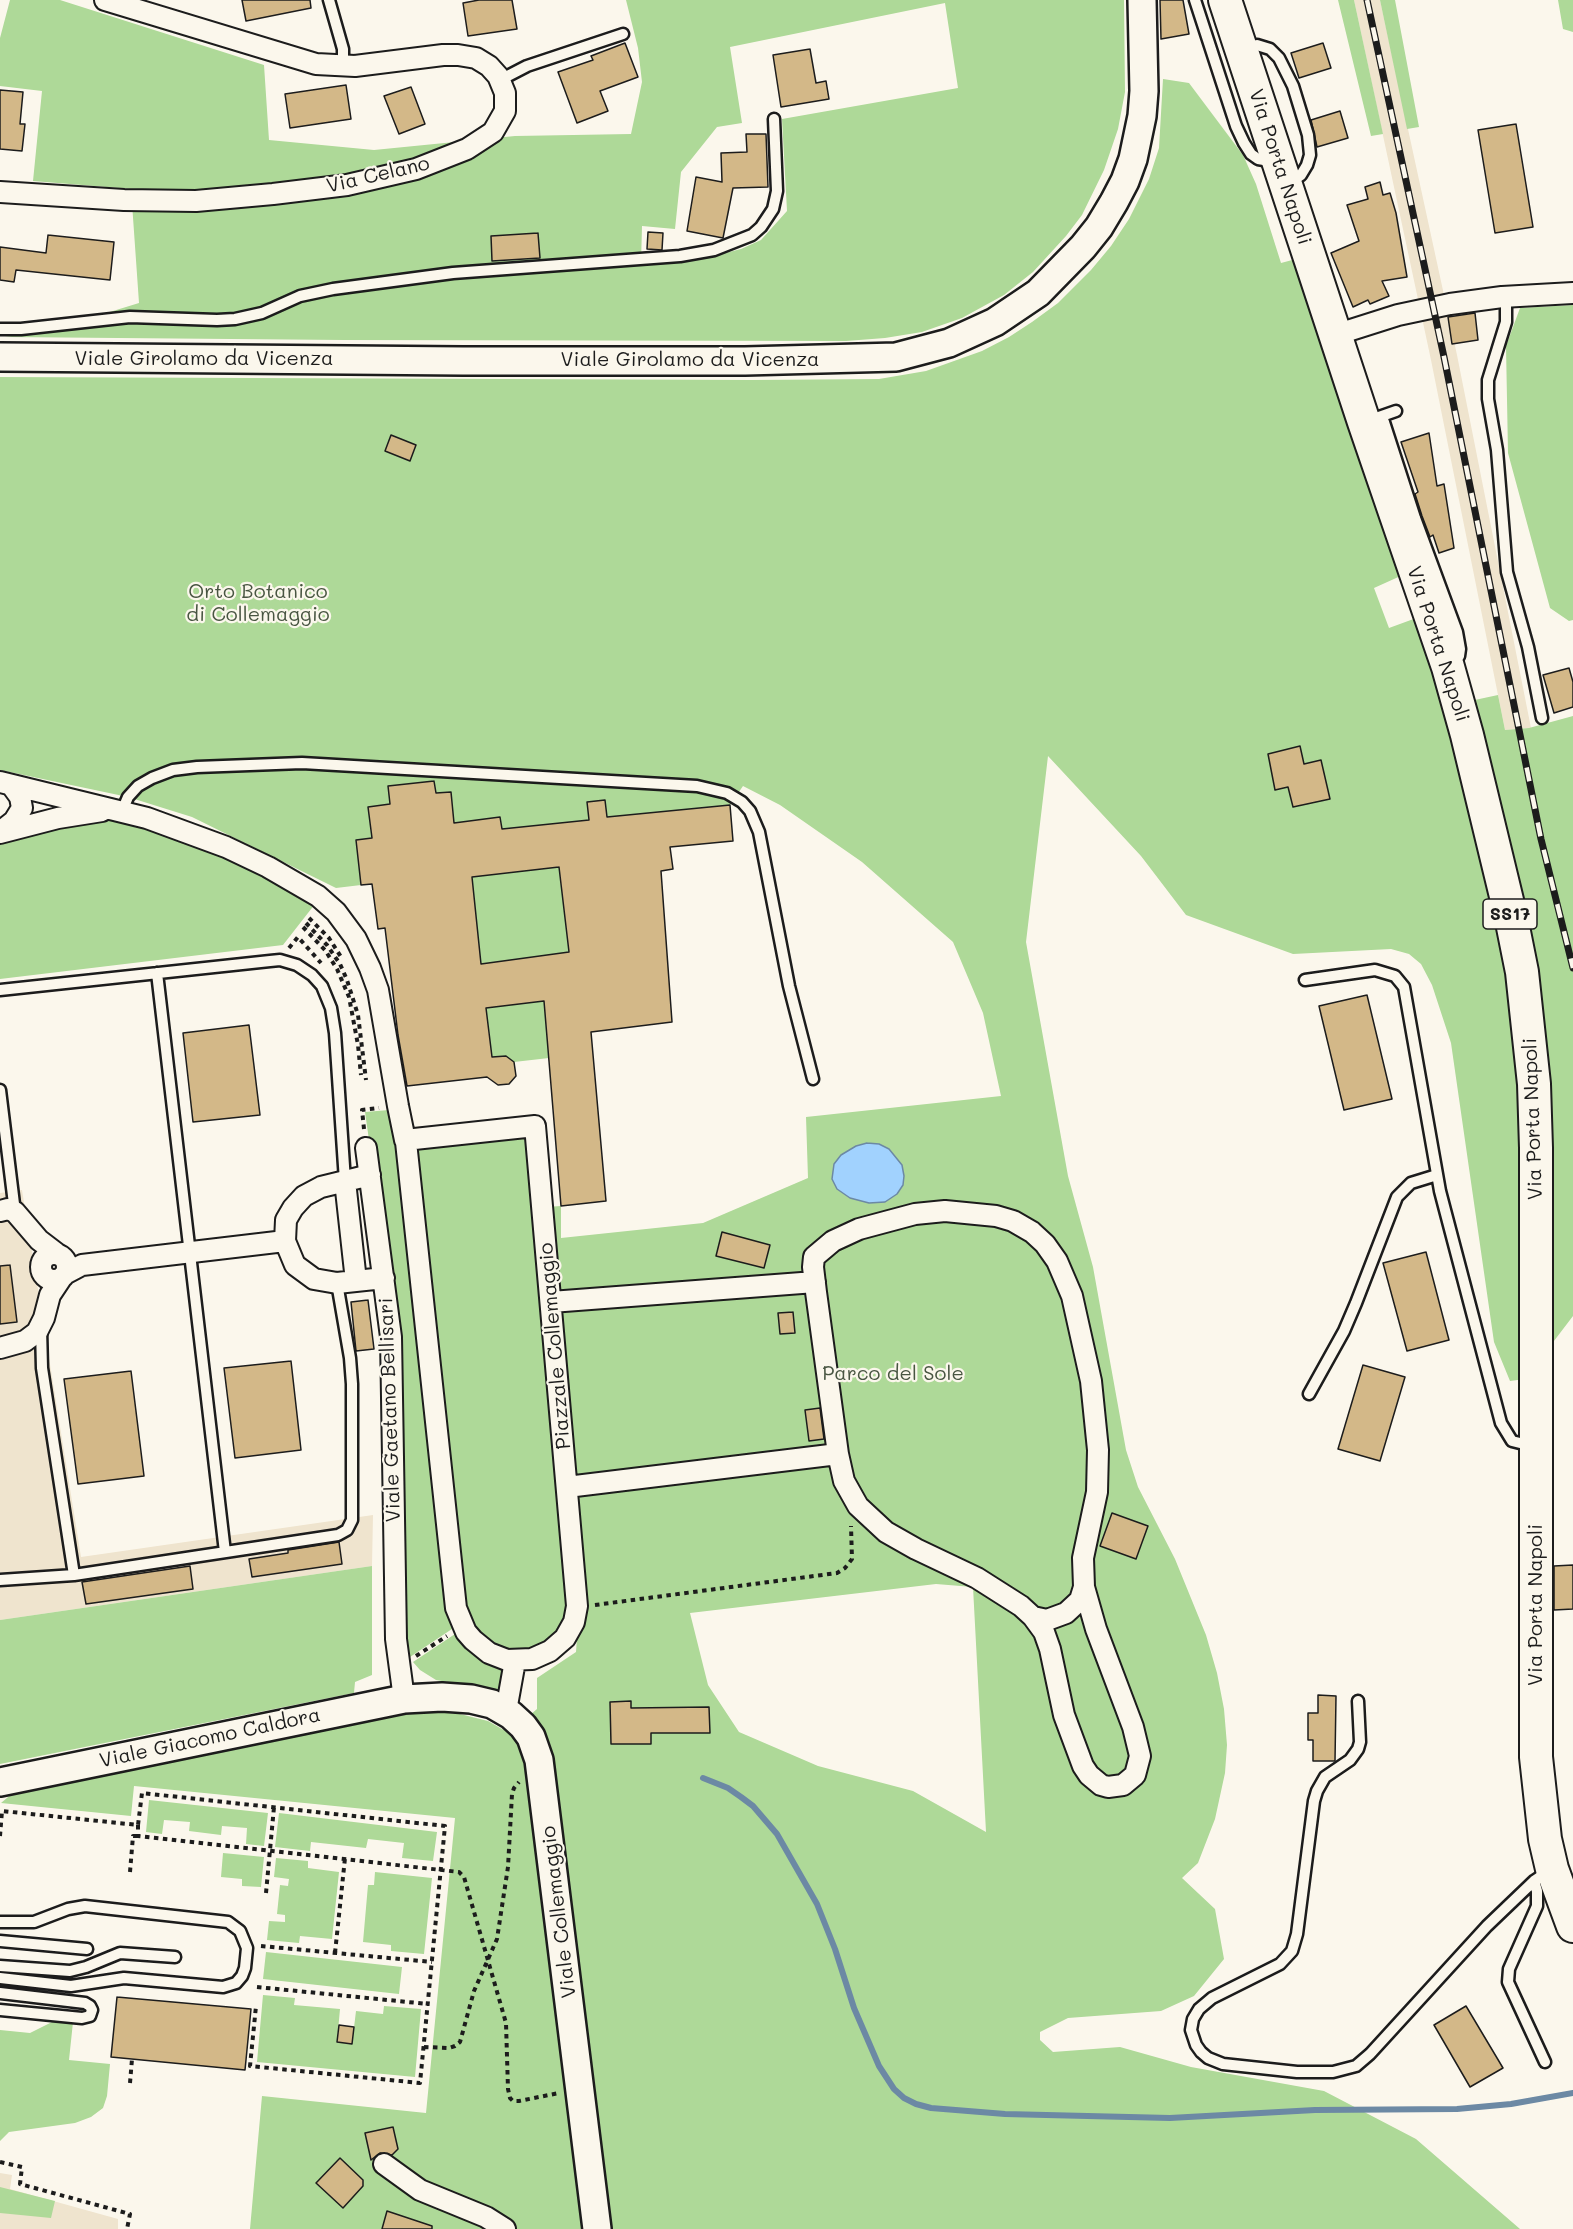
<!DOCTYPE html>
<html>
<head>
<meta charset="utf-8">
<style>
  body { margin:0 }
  canvas { display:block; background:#fbf7ec }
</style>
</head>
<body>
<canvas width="1573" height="2229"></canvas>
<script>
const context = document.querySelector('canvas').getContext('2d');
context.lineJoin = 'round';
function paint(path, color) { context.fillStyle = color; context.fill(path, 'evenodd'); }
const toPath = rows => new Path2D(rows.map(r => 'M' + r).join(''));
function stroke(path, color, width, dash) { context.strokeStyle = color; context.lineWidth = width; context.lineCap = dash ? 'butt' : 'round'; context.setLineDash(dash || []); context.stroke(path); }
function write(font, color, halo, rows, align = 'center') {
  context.font = font + ' Mali,sans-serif'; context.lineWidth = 4.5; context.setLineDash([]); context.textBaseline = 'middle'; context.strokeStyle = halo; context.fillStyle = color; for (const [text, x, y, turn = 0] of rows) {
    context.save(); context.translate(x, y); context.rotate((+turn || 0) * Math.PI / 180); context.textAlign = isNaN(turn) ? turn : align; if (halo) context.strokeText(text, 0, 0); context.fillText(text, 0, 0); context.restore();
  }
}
const built = toPath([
  [1354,0,1380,0,1457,355,1531,728,1529,728,1505,730,1431,360],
  [22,1190,81,1557,373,1515,372,1566,0,1620,0,1193],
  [0,2173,12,2175,10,2189,118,2219,118,2229,0,2229]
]);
const green = toPath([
  [10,0,60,0,264,65,269,140,374,150,515,136,631,134,642,82,638,48,626,0,1124,0,1125,92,1118,129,1104,170,1082,215,1066,236,1033,272,1004,295,962,318,922,332,885,338,846,341,344,340,5,337,48,331,139,303,131,189,33,181,42,91,0,86,0,38],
  [945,3,958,88,782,119,787,211,761,240,741,249,693,261,641,264,642,226,675,229,681,172,717,127,742,123,730,47],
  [1338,0,1354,0,1383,134,1371,136],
  [1380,0,1395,0,1419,127,1407,129],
  [1558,0,1573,0,1573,32,1563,29],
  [1163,79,1189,83,1243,155,1256,184,1281,263,1296,259,1405,574,1374,588,1389,628,1419,617,1470,701,1498,695,1505,730,1529,728,1573,716,1573,1316,1525,1379,1510,1381,1494,1342,1451,1043,1432,985,1421,964,1409,954,1391,949,1293,954,1186,915,1141,856,1048,756,1026,942,1068,1176,1093,1267,1126,1450,1138,1487,1175,1559,1206,1635,1217,1673,1224,1709,1227,1745,1225,1773,1215,1819,1198,1863,1182,1878,1215,1909,1224,1959,1194,1996,1161,2011,1068,2018,1040,2032,1040,2040,1053,2052,1120,2047,1191,2067,1324,2091,1416,2139,1520,2229,250,2229,262,2096,426,2113,455,1818,134,1786,131,1816,1,1803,14,1792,404,1712,425,1711,460,1714,488,1721,509,1733,537,1709,537,1678,576,1652,577,1638,574,1634,546,1207,561,1206,561,1238,703,1223,808,1178,806,1117,1001,1096,983,1013,953,942,862,862,780,805,743,786,730,805,607,817,605,800,587,802,589,820,502,829,500,817,454,823,451,792,436,793,434,781,389,786,390,804,369,807,372,838,356,840,361,885,336,888,192,817,128,797,0,770,0,377,753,380,879,379,926,371,982,351,1009,337,1032,322,1058,303,1091,270,1111,246,1129,219,1149,179,1159,148],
  [936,1584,973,1587,986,1832,913,1791,818,1766,739,1732,708,1685,690,1613],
  [1573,305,1573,620,1569,621,1550,608,1508,453,1506,346,1520,308],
  [115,818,177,837,251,869,315,904,283,945,0,979,0,841,81,823],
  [559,867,569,952,481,964,472,877],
  [544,1001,549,1058,514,1062,506,1056,492,1057,486,1008],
  [389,1110,402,1141,458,1625,410,1657,406,1646,370,1147,365,1112],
  [533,1130,573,1611,548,1647,507,1655,468,1629,410,1144],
  [372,1566,372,1675,355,1682,354,1693,0,1764,0,1620],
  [461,1630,505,1663,499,1694,472,1686,436,1680,420,1670,413,1662],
  [149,1800,268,1813,264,1846,246,1844,247,1828,222,1826,221,1835,189,1831,190,1822,164,1820,162,1834,146,1832],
  [279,1813,437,1832,433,1861,402,1858,404,1843,368,1839,366,1848,311,1842,310,1851,275,1847],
  [223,1853,264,1857,261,1887,242,1886,242,1879,221,1877],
  [276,1858,308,1861,308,1868,339,1872,332,1939,300,1936,299,1943,267,1940,269,1921,285,1922,285,1915,277,1914,280,1885,288,1886,289,1879,274,1877],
  [375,1872,432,1878,424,1954,391,1951,391,1945,363,1942,368,1885,374,1885],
  [266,1952,402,1967,399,1994,263,1979],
  [263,1995,295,1998,294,2005,340,2009,337,2042,352,2044,356,2011,383,2014,384,2006,421,2009,415,2077,257,2062],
  [56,2020,73,2022,69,2060,110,2064,107,2096,103,2108,91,2117,75,2123,9,2132,0,2141,0,2030,30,2033],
  [0,2187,55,2201,51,2218,0,2213]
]);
const water = toPath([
  [867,1143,879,1144,889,1149,902,1165,904,1176,903,1185,897,1194,885,1202,869,1203,850,1198,837,1189,832,1179,834,1164,841,1155,856,1146,867,1143]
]);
const stream = toPath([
  [703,1778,728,1788,741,1797,753,1806,777,1834,817,1904,835,1949,854,2008,879,2066,894,2089,904,2098,916,2104,931,2108,1005,2114,1170,2118,1315,2110,1457,2109,1511,2104,1573,2093]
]);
const building = toPath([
  [242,0,310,0,311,8,246,21,242,0],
  [479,0,512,0,517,29,468,36,463,3,479,0],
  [1160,0,1183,0,1189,34,1161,39,1160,0],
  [625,43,638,77,600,91,608,111,577,123,558,72,593,60,591,56,625,43],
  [1323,43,1331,68,1299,78,1291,53,1323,43],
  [810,49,816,83,826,81,829,99,781,107,773,55,810,49],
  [346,85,351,119,290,128,285,94,346,85],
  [411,87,425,124,399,134,384,96,411,87],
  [0,90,23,92,20,124,25,124,22,151,0,149,0,90],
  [1340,111,1348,138,1317,147,1311,120,1340,111],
  [1516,124,1533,227,1495,233,1478,130,1516,124],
  [746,134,766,134,768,187,733,188,723,238,687,231,696,177,722,182,721,153,747,152,746,134],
  [1380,182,1383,195,1390,193,1396,213,1407,277,1382,281,1389,296,1370,304,1368,300,1353,307,1331,253,1359,241,1347,205,1368,199,1365,187,1380,182],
  [648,232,663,233,662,250,647,249,648,232],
  [538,233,540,258,492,261,491,236,538,233],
  [48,235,114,242,110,280,16,270,14,282,0,280,0,247,46,253,48,235],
  [1475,313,1478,340,1452,344,1448,317,1475,313],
  [1429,433,1437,486,1444,484,1454,548,1439,553,1433,535,1430,537,1422,516,1415,494,1418,492,1401,442,1429,433],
  [391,435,416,445,410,461,385,451,391,435],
  [1569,668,1573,682,1573,707,1554,713,1543,675,1569,668],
  [1300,746,1304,764,1321,760,1330,799,1293,807,1288,787,1275,790,1268,754,1300,746],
  [434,781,436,793,451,792,454,823,500,817,502,829,589,820,587,802,605,800,607,817,730,805,733,841,670,847,673,869,661,871,672,1022,591,1032,606,1201,561,1206,544,1001,486,1008,492,1057,506,1056,514,1062,516,1076,509,1084,498,1085,487,1077,407,1086,398,1035,385,928,378,929,372,884,361,885,356,840,372,838,368,807,390,804,388,786,434,781],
  [559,867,569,952,481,964,472,877,559,867],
  [1367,995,1392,1099,1344,1110,1319,1006,1367,995],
  [249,1025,260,1115,193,1122,183,1033,249,1025],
  [722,1232,770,1245,764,1268,716,1256,722,1232],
  [1426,1252,1449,1340,1407,1351,1383,1263,1426,1252],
  [10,1265,17,1322,0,1324,0,1266,10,1265],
  [368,1300,374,1349,356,1351,351,1302,368,1300],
  [793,1312,795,1333,780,1334,778,1313,793,1312],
  [291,1361,301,1450,235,1458,224,1368,291,1361],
  [1363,1365,1405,1377,1380,1461,1338,1449,1363,1365],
  [131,1371,144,1476,78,1484,64,1379,131,1371],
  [820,1408,824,1439,809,1441,805,1410,820,1408],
  [1112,1513,1148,1526,1136,1559,1100,1546,1112,1513],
  [339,1542,342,1564,252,1577,249,1559,288,1553,288,1550,339,1542],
  [1573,1565,1573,1609,1554,1610,1554,1566,1573,1565],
  [190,1566,193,1589,86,1604,82,1582,190,1566],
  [1318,1695,1336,1696,1335,1761,1313,1761,1313,1740,1308,1740,1308,1713,1318,1713,1318,1695],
  [631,1701,631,1708,709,1707,710,1733,651,1733,651,1744,611,1744,610,1702,631,1701],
  [117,1997,251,2009,245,2070,111,2057,117,1997],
  [1466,2006,1503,2068,1470,2087,1434,2025,1466,2006],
  [339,2025,354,2027,352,2044,337,2042,339,2025],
  [393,2127,398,2149,392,2155,380,2153,371,2160,365,2133,393,2127],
  [340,2158,363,2180,363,2186,343,2208,316,2183,340,2158],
  [387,2211,432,2226,432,2229,382,2229,387,2211]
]);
const path = toPath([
  [309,918,329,938,341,957],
  [306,923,327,945,340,964,347,980,358,1015,366,1080],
  [303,927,325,950,337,969,349,997,358,1045,361,1075],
  [289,948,298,937,321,963],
  [364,1129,362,1110,379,1108],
  [595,1605,837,1573,845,1568,852,1559,851,1526],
  [416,1656,447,1636],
  [138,1825,138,1836,459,1872,464,1877,506,2023,508,2089,510,2098,513,2101,519,2101,559,2093],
  [0,1836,2,1811,138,1825,142,1793,445,1826,420,2083,250,2066,256,2006],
  [130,1872,133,1836,138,1836],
  [266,1893,274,1807],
  [261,1946,432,1962],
  [335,1953,345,1858],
  [257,1987,428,2004],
  [424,2047,449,2048,455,2046,460,2042,474,1991,497,1939,508,1867,512,1794,514,1788,519,1782],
  [130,2083,132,2059],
  [0,2162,22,2167,20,2184,130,2214,127,2229]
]);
const lane = toPath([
  [329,0,343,49,343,66],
  [1195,0,1236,126,1244,143,1251,154,1258,159,1264,160,1274,157],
  [1244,48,1257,45,1270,49,1279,58,1293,86,1308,135,1310,155,1307,165,1301,175,1289,183],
  [500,80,527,66,623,34],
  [1506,297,1506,322,1488,380,1488,399,1497,450,1507,572,1528,647,1542,718],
  [0,329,21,329,130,317,217,320,235,319,262,313,300,296,333,289,453,273,680,256,714,250,752,235,761,227,773,209,777,191,774,119],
  [1382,416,1415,518,1457,632,1460,649,1459,656,1453,664],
  [1376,418,1396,411],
  [122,811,128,797,138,786,152,778,173,770,197,767,302,763,697,786,727,793,742,802,750,811,759,832,789,986,813,1079],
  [157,973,225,1552],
  [1305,980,1375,970,1395,976,1404,987,1440,1191,1501,1423,1512,1441,1520,1443,1534,1443],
  [0,990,270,961,280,960,297,965,312,975,322,986,331,1008,335,1033,345,1181],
  [0,1090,15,1212],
  [41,1329,42,1368,74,1575],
  [1309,1394,1344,1331,1356,1303,1397,1197,1411,1183,1437,1175],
  [0,1580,74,1575,338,1535,347,1530,352,1520,352,1384,350,1358,337,1283],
  [1358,1701,1360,1742,1358,1749,1350,1760,1325,1777,1317,1791,1314,1801,1297,1934,1292,1951,1280,1964,1212,1998,1199,2009,1193,2019,1191,2030,1196,2045,1201,2052,1208,2058,1223,2064,1297,2072,1333,2072,1356,2066,1370,2054,1487,1926,1534,1881,1549,1871],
  [1534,1881,1537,1891,1537,1906,1509,1969,1508,1982,1545,2062],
  [0,1922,34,1922,68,1909,85,1906,228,1922,240,1931,247,1948,245,1968,242,1976,236,1983,223,1987,124,1978,71,1986,0,1978],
  [0,1941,87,1949],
  [0,1966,70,1971,86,1967,120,1953,175,1957],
  [0,1993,85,2003,90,2006,92,2010,90,2016,82,2018,0,2010]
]);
const street = toPath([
  [0,192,124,200,196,201,273,194,347,185,416,169,467,149,493,132,505,111,505,93,498,76,489,66,476,58,458,55,443,55,355,66,316,64,105,0],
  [1335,335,1398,315,1450,304,1502,297,1573,293],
  [0,782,147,818,226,847,268,867,318,896,336,912,356,939,370,968,378,990,398,1106,405,1140,406,1142,456,1608,466,1632,473,1640,489,1653,507,1660,532,1659,550,1651,565,1638,574,1622,577,1606,535,1126,405,1140],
  [1,831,14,821,22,808,20,797,12,786],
  [0,833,58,818,102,811],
  [366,1148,391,1337,396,1639,404,1699],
  [370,1175,321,1187,304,1196,293,1208,286,1220,285,1241,295,1265,314,1279,337,1283,384,1278],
  [345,1181,356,1281],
  [0,1211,8,1209,15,1212,39,1240,56,1253],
  [945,1211,996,1216,1013,1221,1032,1232,1045,1244,1057,1261,1072,1296,1091,1381,1098,1450,1097,1492,1083,1558,1084,1587,1096,1629,1133,1727,1140,1756,1135,1775,1123,1785,1108,1787,1101,1785,1089,1775,1083,1766,1064,1715,1050,1649,1044,1632,1033,1617,1021,1606,977,1578,916,1549,886,1532,858,1506,844,1481,838,1454,816,1292,813,1267,814,1257,833,1241,859,1229,915,1214,945,1211],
  '41 1267a13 13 0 1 1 26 0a13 13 0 1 1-26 0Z',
  [65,1274,82,1265,285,1241],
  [551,1302,815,1282],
  [0,1348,25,1341,37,1332,44,1318,50,1295,62,1277],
  [567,1487,838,1454],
  [1033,1617,1047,1620,1066,1613,1080,1600,1084,1587],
  [506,1711,515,1661],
  [384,2164,420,2190,486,2217,505,2229]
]);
const secondary = toPath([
  [0,357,463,361,745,361,896,357,949,343,995,322,1038,293,1083,247,1099,227,1114,202,1125,181,1133,159,1142,116,1144,91,1142,0],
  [0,1782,404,1699,442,1697,471,1699,492,1704,511,1715,523,1726,531,1737,539,1760,597,2229]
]);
const primary = toPath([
  [1225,0,1364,422,1448,667,1467,735,1511,917,1522,972,1534,1084,1536,1148,1536,1757,1545,1839,1552,1869,1573,1926]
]);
const rail = toPath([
  [1367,0,1444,357,1541,839,1573,968]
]);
const shields = [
  [1510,914,54]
];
const shieldNames = [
  ["SS17",1510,914]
];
const streetNames = [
  ["Via Porta Napoli",1280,167,72],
  ["Via Celano",378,175,-13],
  ["Viale Girolamo da Vicenza",204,359],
  ["Viale Girolamo da Vicenza",690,360],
  ["Via Porta Napoli",1438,644,72],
  ["Via Porta Napoli",1533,1119,-92],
  ["Piazzale Collemaggio",555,1346,-95],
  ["Viale Gaetano Bellisari",390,1410,-92],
  ["Via Porta Napoli",1536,1605,-90],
  ["Viale Giacomo Caldora",210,1738,-12],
  ["Viale Collemaggio",559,1912,-97]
];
const parkNames = [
  ["Orto Botanico",258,592],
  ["di Collemaggio",258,615],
  ["Parco del Sole",893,1374]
];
paint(built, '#efe4ce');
paint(green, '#aed998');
paint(water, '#a1d2fe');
stroke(water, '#6c89a4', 1.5);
stroke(stream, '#6c89a4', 6);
paint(building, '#d3b888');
stroke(building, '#1c1c1c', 1.5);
stroke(lane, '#1c1c1c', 15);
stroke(street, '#1c1c1c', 24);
stroke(secondary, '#1c1c1c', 32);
stroke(primary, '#1c1c1c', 36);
stroke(path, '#1c1c1c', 4, [4.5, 4.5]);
stroke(lane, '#fbf7ec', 10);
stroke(street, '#fbf7ec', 20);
stroke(secondary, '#fbf7ec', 27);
stroke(primary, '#fbf7ec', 32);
stroke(rail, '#1c1c1c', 7);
stroke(rail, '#fbf7ec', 4.5, [14]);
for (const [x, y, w] of shields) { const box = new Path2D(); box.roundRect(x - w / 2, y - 15, w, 30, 4.5); context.fillStyle = '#fbf7ec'; context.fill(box); stroke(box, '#1c1c1c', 1.5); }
write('bold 18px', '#1c1c1c', null, shieldNames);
write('20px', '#1c1c1c', '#fbf7ec', streetNames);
write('20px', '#485541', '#fbf7ec', parkNames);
</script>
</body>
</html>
